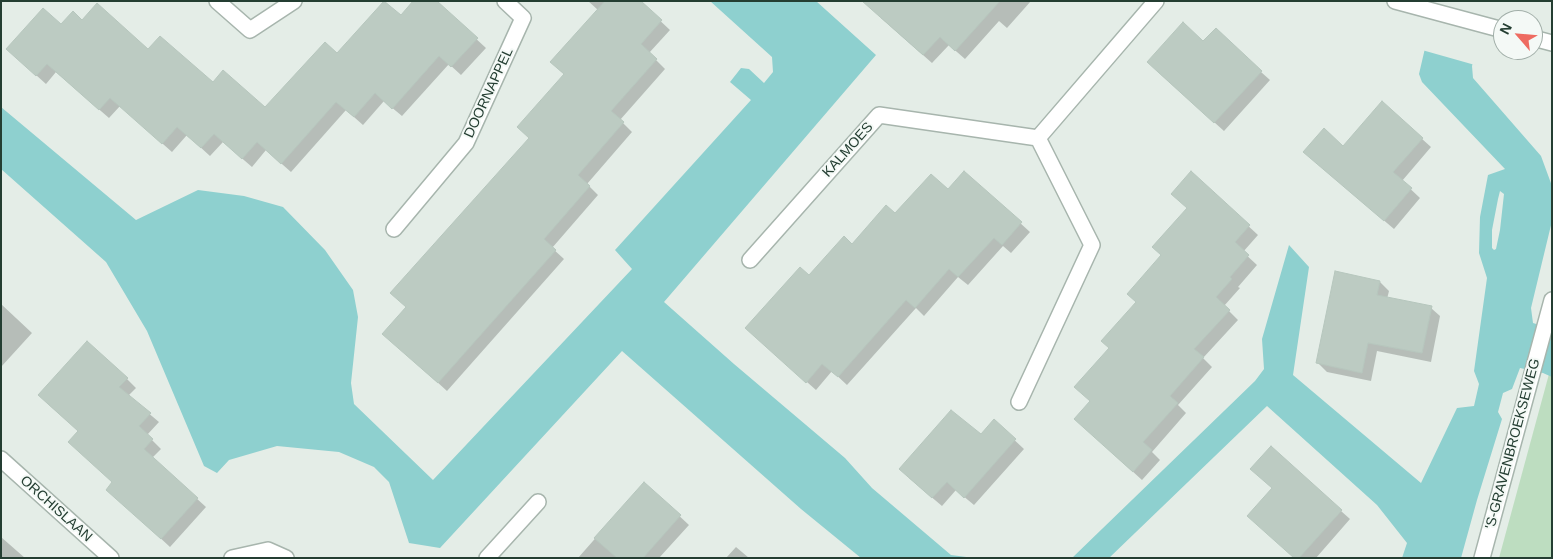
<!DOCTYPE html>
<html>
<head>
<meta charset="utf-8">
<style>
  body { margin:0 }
  #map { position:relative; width:1553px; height:559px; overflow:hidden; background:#e4ede7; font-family:Arial,sans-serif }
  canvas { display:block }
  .frame { position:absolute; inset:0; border:2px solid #243e32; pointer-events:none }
  .north { position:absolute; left:1493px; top:10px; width:50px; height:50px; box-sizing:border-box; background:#f4f9f6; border:1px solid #a1aea8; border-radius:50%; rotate:297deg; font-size:14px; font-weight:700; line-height:20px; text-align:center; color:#243e32 }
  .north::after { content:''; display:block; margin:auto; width:18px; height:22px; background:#ee6b61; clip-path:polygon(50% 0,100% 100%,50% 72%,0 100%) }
</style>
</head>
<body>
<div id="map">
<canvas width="1553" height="559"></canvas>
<div class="frame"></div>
<div class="north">N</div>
</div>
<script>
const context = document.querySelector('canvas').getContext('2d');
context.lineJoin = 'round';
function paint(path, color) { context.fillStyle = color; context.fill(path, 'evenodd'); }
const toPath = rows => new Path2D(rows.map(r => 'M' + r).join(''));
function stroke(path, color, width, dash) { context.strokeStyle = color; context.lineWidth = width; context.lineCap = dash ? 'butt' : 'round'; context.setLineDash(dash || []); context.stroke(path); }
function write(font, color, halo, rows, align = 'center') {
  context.font = font + ' Arial,sans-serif'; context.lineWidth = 4; context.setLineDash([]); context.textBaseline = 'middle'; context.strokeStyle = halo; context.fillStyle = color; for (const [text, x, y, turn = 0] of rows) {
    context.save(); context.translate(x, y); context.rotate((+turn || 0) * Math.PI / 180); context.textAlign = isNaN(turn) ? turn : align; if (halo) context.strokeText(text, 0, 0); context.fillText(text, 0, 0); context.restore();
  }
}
const green = toPath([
  [1552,363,1552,558,1499,558]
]);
const water = toPath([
  [710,1,816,1,876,55,664,302,734,364,845,458,872,488,951,555,974,558,861,558,801,509,622,351,440,548,409,543,389,482,374,467,339,452,277,446,229,460,217,473,204,466,147,331,106,262,1,169,1,107,136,220,198,190,244,196,283,207,325,250,353,290,358,317,351,383,354,404,433,480,632,269,615,250,751,100,730,82,741,68,749,69,764,83,773,72,772,57],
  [1436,1,1490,1,1472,66,1473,78,1541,156,1552,186,1552,221,1531,308,1533,323,1552,329,1552,377,1543,373,1520,368,1512,389,1503,393,1498,412,1502,419,1477,500,1461,558,1402,558,1407,543,1377,505,1267,406,1109,558,1072,558,1255,381,1264,369,1262,339,1289,245,1309,267,1293,375,1421,483,1457,408,1474,406,1479,384,1474,371,1487,278,1479,253,1480,217,1488,175,1505,169,1422,82,1419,74],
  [1500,191,1504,194,1500,230,1496,249,1494,250,1492,248,1492,230,1498,199]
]);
const pier = toPath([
  [1433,1,1493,1,1475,65,1422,50]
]);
const shadow = toPath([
  [435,1,486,48,461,75,449,64,402,116,384,101,363,125,346,110,291,172,266,150,252,167,223,142,210,156,187,135,172,152,120,106,109,118,56,72,46,84,17,58,61,26,82,21,149,51,265,109,337,55,401,17],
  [588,1,639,1,670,30,649,53,665,69,620,120,632,132,587,184,598,195,552,248,564,259,447,391,393,342,407,307,530,138,565,75,551,62,598,10],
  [879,1,1031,1,1007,28,999,21,965,59,949,45,932,63,881,18],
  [1203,42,1261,72,1270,80,1224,131,1157,71],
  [1382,103,1431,147,1402,181,1420,198,1394,229,1313,160,1343,147],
  [964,172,1030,232,1011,253,1003,246,968,285,958,277,924,316,916,308,847,385,832,371,816,390,756,337,809,277,895,215,948,191],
  [1191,173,1258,235,1243,252,1257,265,1238,287,1240,288,1224,306,1238,320,1203,358,1212,367,1178,405,1186,413,1152,452,1160,460,1142,480,1084,427,1091,401,1110,348,1137,303,1188,208],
  [1380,282,1389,291,1387,299,1431,308,1440,316,1431,362,1377,351,1371,381,1327,372,1318,363],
  [1,304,32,333,1,367],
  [127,379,136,388,128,396,159,422,147,435,161,449,152,458,206,507,170,547,117,498,114,483,79,431,48,404],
  [994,421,1024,449,974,505,956,490,942,506,909,478,981,436],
  [644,483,689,525,659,558,578,558],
  [1341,511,1350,519,1316,558,1295,558],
  [1,537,25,558,1,558],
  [736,547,749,558,726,558]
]);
const building = toPath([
  [384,1,401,15,413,1,437,1,478,38,451,67,439,56,392,109,375,93,354,117,336,102,281,164,257,142,242,159,214,134,201,148,177,127,162,144,110,98,99,110,47,64,36,76,6,49,43,8,61,24,73,11,82,20,97,3,148,49,160,36,213,82,223,70,265,107,325,42,337,53,384,1],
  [605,1,641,1,662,20,641,44,657,59,611,111,624,122,578,175,590,186,544,239,556,250,438,383,382,334,406,307,390,293,529,138,517,127,564,74,550,62,605,1],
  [862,1,1000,1,955,51,940,37,923,55,862,1],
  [1183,22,1203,41,1216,28,1262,71,1214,123,1147,62,1183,22],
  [1382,101,1423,138,1393,172,1412,188,1384,221,1303,152,1324,128,1343,146,1382,101],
  [964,171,1022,222,1002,245,994,238,958,277,949,269,915,308,906,300,838,377,822,364,806,383,745,328,800,267,809,275,844,236,852,244,886,205,895,213,931,174,948,189,964,171],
  [1191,171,1250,225,1235,242,1249,255,1230,277,1232,279,1216,297,1230,310,1194,349,1204,357,1170,396,1178,403,1143,442,1152,450,1133,472,1074,419,1090,401,1074,387,1109,348,1101,341,1136,302,1127,294,1161,255,1152,247,1187,208,1171,194,1191,171],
  [1335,271,1380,281,1377,295,1432,306,1422,353,1368,343,1362,373,1316,363,1335,271],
  [87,341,128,378,119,387,151,413,139,426,153,439,144,449,198,498,161,539,106,490,112,482,68,442,78,431,38,395,87,341],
  [951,410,981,434,994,419,1016,439,964,498,947,482,932,498,899,469,951,410],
  [1271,446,1342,510,1299,558,1294,558,1247,516,1272,488,1250,469,1271,446],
  [644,482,681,515,643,558,617,558,594,538,644,482]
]);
const minor = toPath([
  [217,1,250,30,294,1],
  [1395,1,1503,30],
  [1533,38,1552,43],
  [1038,138,1156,1],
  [394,229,466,143,523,18,505,1],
  [750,260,879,115,1038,138,1092,245,1019,402],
  [1,459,111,558],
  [232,558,268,550,286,558],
  [487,558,538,502],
  [1482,558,1552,300]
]);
const streetNames = [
  ["DOORNAPPEL",489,93,-65],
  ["KALMOES",848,150,-48],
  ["'S-GRAVENBROEKSEWEG",1513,444,-75],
  ["ORCHISLAAN",56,509,42]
];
paint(green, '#bdddc0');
paint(water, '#8ed0cf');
paint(pier, '#e4ede7');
paint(shadow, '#0003');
paint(building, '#bccbc2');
stroke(building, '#b6c6bd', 1);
stroke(minor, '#a7b5ad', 18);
stroke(minor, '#fff', 15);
write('14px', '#243e32', '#f4f9f6', streetNames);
</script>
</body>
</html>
